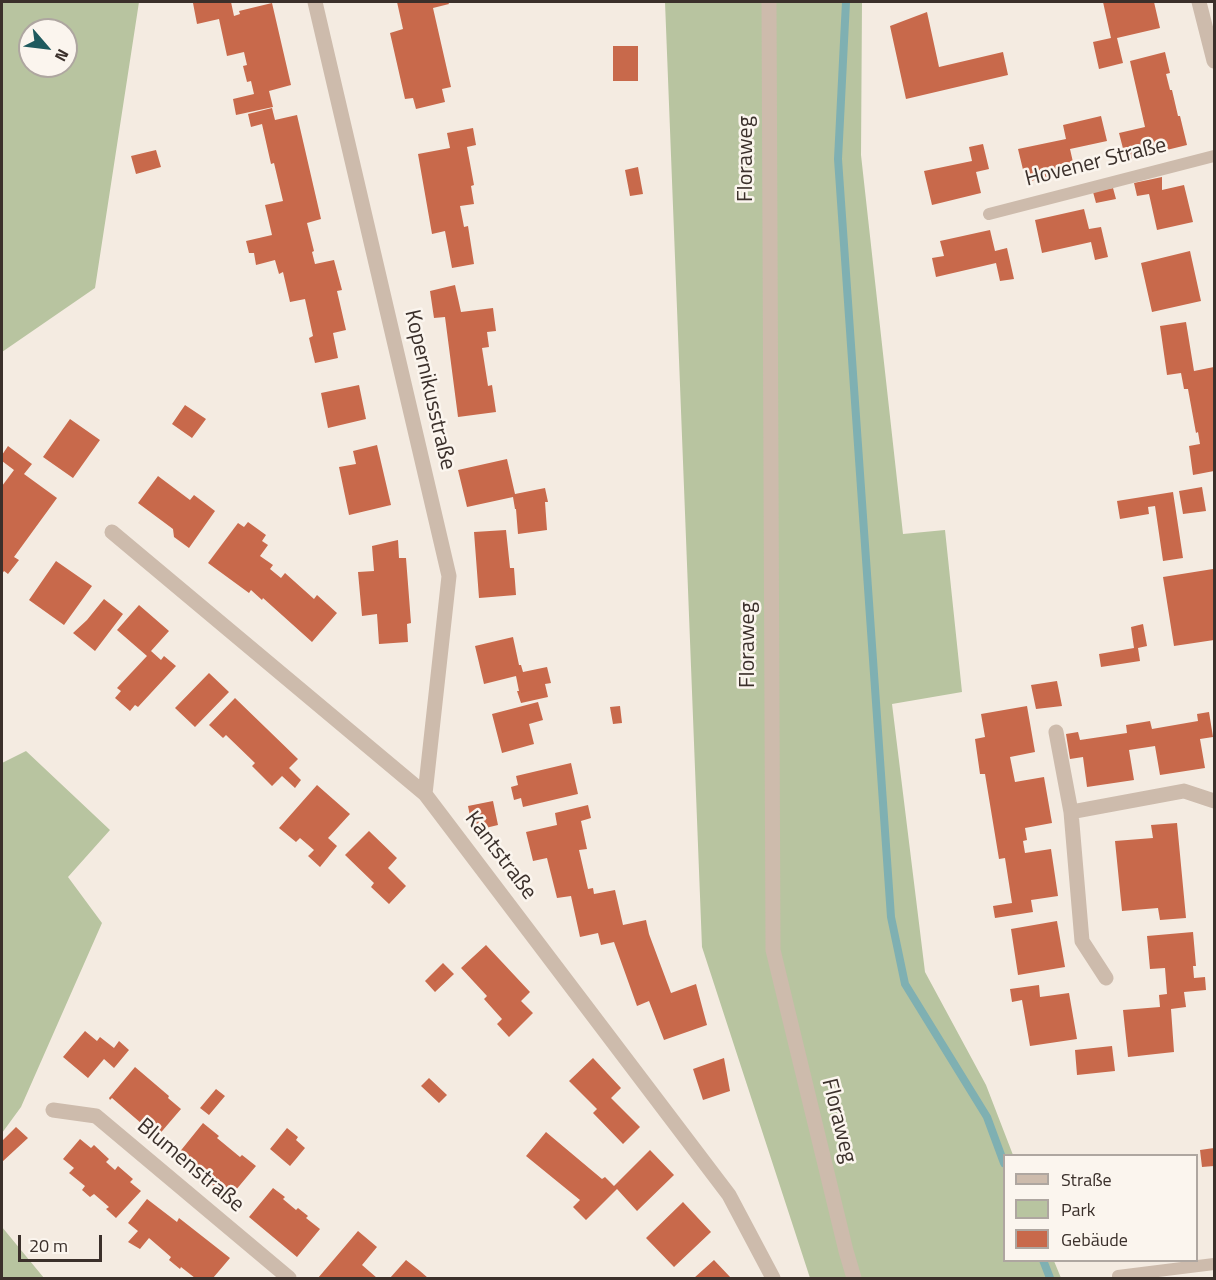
<!DOCTYPE html>
<html>
<head>
<meta charset="utf-8">
<style>
  body { margin:0 }
  #map { position:relative; width:1216px; height:1280px; overflow:hidden; background:#f4ebe1; font-family:"Titillium Web",sans-serif }
  canvas { display:block }
  .frame { position:absolute; inset:0; border:3px solid #3b302b; pointer-events:none }
  .legend { position:absolute; left:1003px; top:1154px; width:195px; height:108px; box-sizing:border-box; background:#fbf5ee; border:2px solid #aea6a0; margin:0; padding:8px 10px; list-style:none; font-size:18px; color:#3b302b }
  .legend li { display:flex; align-items:center; gap:12px; height:30px }
  .legend b { width:30px; border:2px solid #aea6a0 }
  .north { position:absolute; left:18px; top:18px; width:60px; height:60px; box-sizing:border-box; background:#fbf5ee; border:2px solid #aea6a0; border-radius:50%; rotate:118deg; font-size:16px; font-weight:700; line-height:24px; text-align:center; color:#3b302b }
  .north::after { content:''; display:block; margin:auto; width:21px; height:27px; background:#1f5a5e; clip-path:polygon(50% 0,100% 100%,50% 72%,0 100%) }
  .scale { position:absolute; left:18px; top:1235px; width:84px; height:27px; box-sizing:border-box; border:3px solid #3b302b; border-top:0; padding-left:8px; font-size:18px; line-height:21px; white-space:nowrap; color:#3b302b; -webkit-text-stroke:4px #fbf5ee; paint-order:stroke }
</style>
</head>
<body>
<div id="map">
<canvas width="1216" height="1280"></canvas>
<div class="frame"></div>
<ul class="legend">
<li><b style="height:8px;background:#cdbbac"></b>Straße</li>
<li><b style="height:16px;background:#b8c4a0"></b>Park</li>
<li><b style="height:16px;background:#c8694b"></b>Gebäude</li>
</ul>
<div class="north">N</div>
<div class="scale">20 m</div>
</div>
<script>
const context = document.querySelector('canvas').getContext('2d');
context.lineJoin = 'round';
function paint(path, color) { context.fillStyle = color; context.fill(path, 'evenodd'); }
const toPath = rows => new Path2D(rows.map(r => 'M' + r).join(''));
function stroke(path, color, width, dash) { context.strokeStyle = color; context.lineWidth = width; context.lineCap = dash ? 'butt' : 'round'; context.setLineDash(dash || []); context.stroke(path); }
function write(font, color, halo, rows, align = 'center') {
  context.font = font + ' "Titillium Web",sans-serif'; context.lineWidth = 5; context.setLineDash([]); context.textBaseline = 'middle'; context.strokeStyle = halo; context.fillStyle = color; for (const [text, x, y, turn = 0] of rows) {
    context.save(); context.translate(x, y); context.rotate((+turn || 0) * Math.PI / 180); context.textAlign = isNaN(turn) ? turn : align; if (halo) context.strokeText(text, 0, 0); context.fillText(text, 0, 0); context.restore();
  }
}
const green = toPath([
  [2,2,139,2,95,288,2,352],
  [30,30,66,30,66,66,30,66],
  [665,2,862,2,861,155,903,534,945,530,962,692,892,704,925,972,986,1085,1013,1155,1004,1156,1004,1260,1054,1261,1061,1278,810,1278,702,947],
  [26,751,110,830,68,877,102,923,21,1107,2,1133,2,763],
  [2,1227,44,1278,45,1278,2,1278]
]);
const stream = toPath([
  [846,2,838,159,891,917,905,984,987,1117,1004,1163],
  [1043,1260,1050,1278]
]);
const building = toPath([
  [202,2,231,2,234,16,240,14,239,11,272,3,291,85,269,91,273,107,236,115,233,99,254,94,251,81,247,82,243,66,247,65,244,52,227,56,219,19,197,24,193,3],
  [397,2,448,2,449,4,433,8,451,87,442,89,445,102,416,109,413,98,405,99,390,33,403,29],
  [1103,2,1154,2,1160,28,1117,38,1123,63,1099,69,1093,42,1111,38],
  [927,12,939,67,1003,52,1008,75,906,99,890,26],
  [613,46,638,46,638,81,613,81],
  [1165,52,1170,73,1166,74,1170,90,1172,90,1178,116,1180,116,1187,145,1126,160,1119,133,1145,127,1130,61],
  [272,108,275,120,297,115,321,219,307,223,314,251,312,252,315,264,334,260,342,290,337,291,346,330,333,333,338,358,315,363,309,338,313,336,305,299,290,302,283,272,279,274,275,260,256,265,254,253,249,253,246,241,272,235,265,205,283,201,274,163,271,164,262,124,251,127,248,114],
  [1101,116,1107,141,1070,149,1075,171,1026,182,1018,149,1066,139,1063,125],
  [473,128,476,145,467,147,474,185,471,186,474,204,460,206,464,227,468,226,474,264,452,268,445,231,432,234,418,154,450,148,447,133],
  [983,144,989,169,976,172,981,193,932,205,924,171,972,161,969,147],
  [156,150,161,167,136,174,131,156],
  [638,167,643,194,630,196,625,170],
  [1162,177,1162,190,1184,185,1193,222,1157,230,1149,194,1137,196,1134,183],
  [1113,188,1116,199,1096,203,1093,192],
  [1084,209,1089,229,1101,227,1108,257,1095,260,1091,242,1042,253,1035,220],
  [990,230,995,251,1007,248,1014,279,1000,281,996,263,936,277,932,258,944,256,940,241],
  [1190,251,1201,301,1152,312,1141,263],
  [455,285,461,312,493,308,496,331,487,332,489,347,482,348,488,386,492,385,496,412,458,417,445,317,434,318,430,291],
  [1186,322,1194,371,1214,367,1214,471,1193,475,1189,446,1200,444,1198,432,1196,433,1188,389,1184,389,1181,373,1167,375,1160,326],
  [359,385,366,419,328,428,321,393],
  [185,405,206,419,192,438,172,424],
  [70,419,100,440,73,478,43,457],
  [377,445,391,505,349,515,339,467,356,464,353,451],
  [8,446,32,464,24,474,57,498,14,557,19,560,8,574,4,571,2,574,2,486,14,470,2,461,2,455],
  [507,459,515,494,545,488,548,502,545,502,547,530,518,534,516,509,515,509,513,497,467,507,458,470],
  [158,476,190,500,194,495,215,511,189,548,174,537,173,529,138,503],
  [1202,487,1206,511,1183,514,1179,491],
  [1173,492,1183,558,1163,561,1155,506,1148,507,1149,514,1120,519,1117,501],
  [248,522,266,535,262,541,268,545,260,556,273,565,270,569,281,578,285,573,314,599,317,595,337,613,312,642,263,598,262,600,251,590,249,593,208,563,238,523,244,527],
  [506,530,510,568,514,568,516,595,479,598,474,532],
  [398,540,399,558,406,558,411,623,407,624,408,642,379,644,377,614,362,616,358,572,374,571,372,546],
  [56,561,92,586,64,625,29,600],
  [1213,569,1214,579,1214,640,1174,646,1163,577],
  [104,599,123,614,95,651,73,633,87,620],
  [139,605,169,631,151,651,161,660,164,656,176,666,138,707,135,705,130,711,115,698,121,691,117,688,147,656,117,630],
  [1143,624,1147,646,1138,648,1140,661,1101,667,1099,654,1134,648,1131,627],
  [513,637,519,665,521,665,523,672,547,667,551,683,545,684,548,697,521,703,517,691,519,691,516,676,484,684,475,646],
  [209,673,229,692,195,727,175,708],
  [1057,681,1062,706,1036,709,1031,685],
  [235,698,298,759,289,768,301,780,295,788,282,776,272,786,252,766,255,763,226,735,223,738,209,725],
  [538,702,543,720,529,724,534,744,502,753,492,714],
  [620,706,622,723,613,724,610,707],
  [1027,706,1035,752,1010,757,1015,782,1044,777,1052,823,1025,828,1027,840,1023,841,1025,853,1051,849,1058,896,1031,900,1033,912,995,918,993,906,1012,903,1005,858,999,859,985,774,980,774,975,739,985,737,981,714],
  [1209,712,1213,737,1200,739,1205,768,1160,775,1155,746,1129,750,1134,780,1087,787,1083,757,1070,759,1066,734,1078,732,1080,740,1127,733,1126,725,1150,721,1152,729,1198,721,1197,714],
  [571,763,578,794,523,807,521,798,514,800,511,787,518,785,516,776],
  [317,785,350,814,328,838,337,846,320,867,308,856,314,850,300,838,296,842,279,828],
  [493,801,498,825,473,831,468,806],
  [588,805,591,818,581,821,587,849,579,850,588,889,593,888,594,894,615,890,623,925,646,920,649,934,671,993,696,984,707,1025,664,1040,649,1001,637,1006,614,942,601,945,598,933,580,937,571,896,557,898,547,858,533,861,526,832,557,825,555,813],
  [1177,823,1186,918,1160,920,1158,908,1122,911,1115,841,1153,838,1151,825],
  [369,831,397,858,388,868,406,886,389,904,371,887,374,883,345,855],
  [1057,921,1065,967,1018,975,1011,929],
  [1193,932,1196,966,1193,966,1194,978,1205,977,1206,990,1184,992,1186,1007,1171,1009,1174,1052,1128,1057,1123,1010,1160,1007,1159,995,1167,994,1165,968,1150,969,1147,936],
  [486,945,530,992,521,1001,533,1013,509,1037,497,1024,502,1019,484,999,487,996,461,968],
  [443,963,454,974,435,992,425,981],
  [1039,985,1040,997,1069,993,1077,1039,1030,1046,1022,1000,1012,1002,1010,989],
  [85,1031,97,1041,100,1037,114,1048,119,1041,129,1050,114,1068,104,1059,88,1078,63,1057],
  [1112,1046,1115,1071,1077,1075,1075,1050],
  [593,1058,621,1088,611,1098,640,1127,623,1144,593,1113,597,1109,569,1081],
  [724,1058,730,1091,703,1100,693,1069],
  [135,1067,169,1096,168,1098,181,1109,157,1137,112,1098,110,1100,109,1098],
  [429,1078,447,1095,439,1103,421,1086],
  [216,1089,225,1096,209,1115,200,1108],
  [203,1123,219,1136,217,1138,240,1157,242,1155,256,1166,230,1197,217,1187,216,1188,203,1178,191,1168,191,1165,178,1154],
  [16,1127,28,1138,2,1162,2,1141],
  [287,1128,298,1137,296,1140,305,1148,290,1166,270,1149],
  [546,1132,602,1179,605,1177,614,1186,650,1150,674,1175,637,1211,617,1189,586,1220,573,1207,580,1200,526,1156],
  [80,1139,91,1148,94,1145,109,1159,106,1162,115,1170,118,1166,133,1179,130,1182,141,1191,116,1218,106,1209,109,1207,94,1194,90,1197,82,1190,85,1186,69,1173,74,1168,63,1159],
  [1214,1148,1214,1166,1202,1167,1200,1150],
  [273,1188,285,1197,283,1199,296,1210,298,1208,308,1216,306,1218,320,1229,297,1257,249,1217],
  [147,1199,177,1222,179,1218,230,1258,213,1278,195,1278,181,1267,180,1269,169,1260,171,1257,149,1238,140,1249,128,1242,138,1231,128,1223],
  [683,1202,711,1232,674,1267,646,1238],
  [358,1231,377,1247,362,1265,377,1278,318,1278],
  [406,1260,420,1271,428,1278,390,1278],
  [714,1260,731,1278,694,1278]
]);
const lane = toPath([
  [989,214,1214,156],
  [1118,1276,1214,1264]
]);
const street = toPath([
  [315,2,449,576,425,794],
  [769,2,773,950,846,1251,854,1278],
  [1199,2,1214,61],
  [112,532,425,794,729,1195,773,1278],
  [1056,732,1071,812],
  [1106,978,1082,941,1071,812,1184,791,1214,801],
  [53,1110,96,1116,289,1278]
]);
const streetNames = [
  ["Floraweg",747,159,-90],
  ["Hovener Straße",1096,163,-14],
  ["Kopernikusstraße",429,390,77],
  ["Floraweg",749,645,-90],
  ["Kantstraße",500,856,53],
  ["Floraweg",838,1121,76],
  ["Blumenstraße",190,1166,40]
];
paint(green, '#b8c4a0');
stroke(stream, '#7fb0b2', 8);
paint(building, '#c8694b');
stroke(lane, '#cdbbac', 12);
stroke(street, '#cdbbac', 15);
write('22px', '#3b302b', '#fbf5ee', streetNames);
</script>
</body>
</html>
